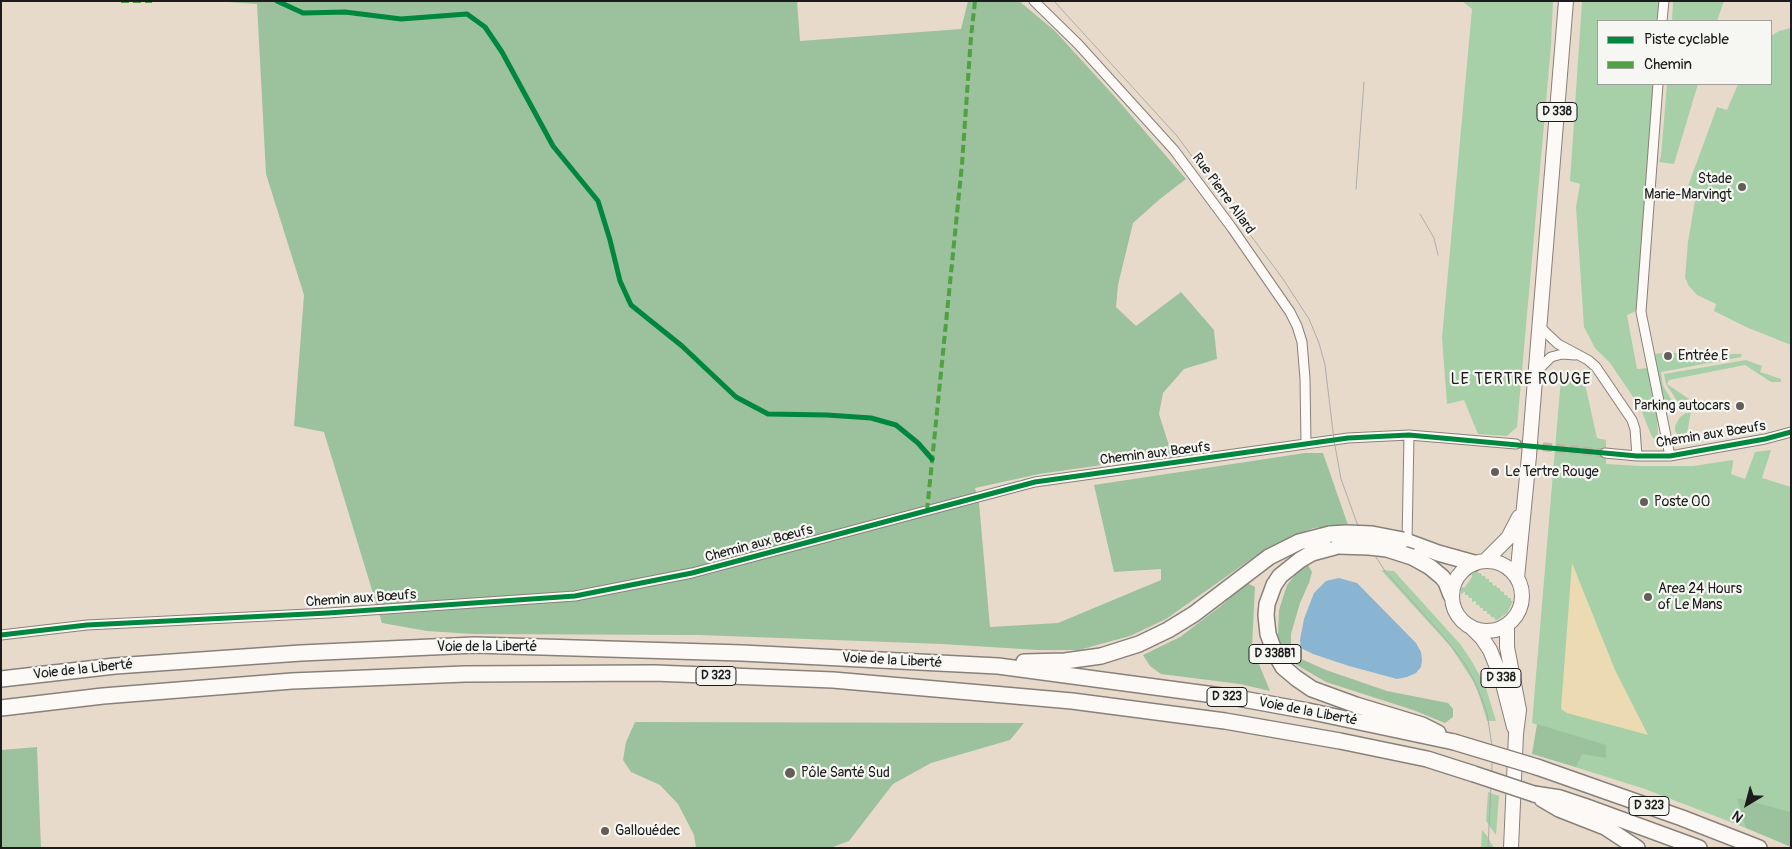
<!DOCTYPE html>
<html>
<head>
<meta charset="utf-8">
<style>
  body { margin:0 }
  #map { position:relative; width:1792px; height:849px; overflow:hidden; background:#e8dacb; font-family:Pangolin,sans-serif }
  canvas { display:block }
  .frame { position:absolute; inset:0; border:2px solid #1c1c1c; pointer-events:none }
  .legend { position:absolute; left:1597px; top:20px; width:175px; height:65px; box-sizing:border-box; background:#f6f6f2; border:1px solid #9f9f9c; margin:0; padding:6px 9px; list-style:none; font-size:15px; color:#1c1c1c }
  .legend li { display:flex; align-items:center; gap:10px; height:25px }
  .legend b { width:25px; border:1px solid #9f9f9c }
  .north { position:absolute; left:1722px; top:779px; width:50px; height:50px; -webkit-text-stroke:4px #f6f6f2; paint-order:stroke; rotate:217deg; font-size:14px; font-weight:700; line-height:20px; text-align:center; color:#1c1c1c }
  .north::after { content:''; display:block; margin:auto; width:18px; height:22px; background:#1c1c1c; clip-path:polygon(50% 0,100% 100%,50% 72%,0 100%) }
</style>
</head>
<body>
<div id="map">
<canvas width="1792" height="849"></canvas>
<div class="frame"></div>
<ul class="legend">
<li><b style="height:6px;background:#00873e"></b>Piste cyclable</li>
<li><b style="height:6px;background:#4fa141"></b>Chemin</li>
</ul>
<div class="north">N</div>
</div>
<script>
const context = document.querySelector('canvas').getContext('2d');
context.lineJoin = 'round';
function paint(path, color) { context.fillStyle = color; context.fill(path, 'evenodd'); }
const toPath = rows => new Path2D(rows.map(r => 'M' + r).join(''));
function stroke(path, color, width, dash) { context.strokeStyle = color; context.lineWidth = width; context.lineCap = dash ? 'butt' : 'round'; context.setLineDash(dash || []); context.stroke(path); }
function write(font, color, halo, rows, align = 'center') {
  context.font = font + ' Pangolin,sans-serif'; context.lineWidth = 4.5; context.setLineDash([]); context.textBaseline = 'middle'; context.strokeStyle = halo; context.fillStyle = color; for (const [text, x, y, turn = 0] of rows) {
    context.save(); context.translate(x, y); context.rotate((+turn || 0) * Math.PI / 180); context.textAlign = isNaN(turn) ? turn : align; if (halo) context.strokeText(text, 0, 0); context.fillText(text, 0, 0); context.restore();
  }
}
const green = toPath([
  [1462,1,1553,1,1551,46,1517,427,1507,436,1478,434,1464,400,1447,404,1442,338,1472,9],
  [1582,1,1660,1,1658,21,1598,21,1598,84,1654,84,1636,311,1627,315,1637,369,1648,368,1657,417,1658,436,1656,440,1652,437,1640,407,1610,363,1595,348,1584,327,1576,207,1580,184,1570,181],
  [1673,1,1724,1,1717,21,1672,21],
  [1791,28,1791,345,1746,327,1714,311,1716,304,1697,295,1689,286,1685,278,1688,242,1697,189,1688,186,1717,107,1727,110,1738,84,1771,84,1771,36,1779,31],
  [1667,84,1698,84,1674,164,1659,162,1661,156],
  [1663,353,1663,358,1673,358,1673,353,1742,354,1741,357,1661,372,1663,386,1675,405,1671,409,1662,396,1655,354],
  [1746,360,1762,366,1760,372,1781,379,1781,382,1771,382,1745,365,1669,380,1667,384,1689,399,1679,404,1666,384,1664,374],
  [1583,375,1597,438,1606,440,1606,464,1641,466,1693,466,1733,460,1733,464,1731,474,1745,479,1755,452,1771,450,1762,478,1791,487,1791,846,1746,828,1645,789,1540,756,1547,728,1532,723,1561,378],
  [1691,412,1686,439,1681,440,1675,431,1675,426,1680,417,1686,413],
  [1381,570,1394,571,1461,645,1471,660,1485,685,1496,721,1487,721,1479,695,1473,681,1451,647],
  [1478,571,1478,573,1481,573,1482,576,1485,576,1486,579,1489,579,1489,582,1492,582,1493,586,1496,585,1497,588,1500,588,1500,591,1504,592,1504,595,1507,595,1508,598,1511,598,1511,601,1513,601,1507,613,1497,620,1495,620,1494,617,1491,617,1490,614,1487,614,1487,611,1483,611,1483,608,1480,608,1479,605,1476,605,1476,601,1472,602,1472,598,1469,598,1468,595,1465,595,1465,592,1462,593,1461,596,1461,588,1465,587,1472,577,1472,573],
  [1488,792,1499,796,1496,835,1486,821],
  [1482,830,1487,836,1494,848,1481,848]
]);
const forest = toPath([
  [213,1,797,1,800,41,961,29,968,1,1019,1,1055,31,1116,98,1186,179,1160,199,1133,223,1118,285,1116,307,1136,326,1181,292,1214,330,1217,359,1184,369,1163,393,1159,414,1172,455,1039,474,975,488,979,503,990,627,1058,623,1161,580,1161,569,1114,572,1094,485,1305,453,1323,453,1348,525,1314,528,1294,535,1257,555,1166,619,1130,636,1079,650,1038,650,942,644,699,635,473,634,427,631,382,623,324,432,294,426,304,295,266,174,257,4],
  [1308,565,1312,572,1309,583,1300,603,1291,634,1291,649,1299,658,1326,670,1387,691,1448,703,1453,709,1453,717,1445,723,1413,710,1326,682,1290,661,1281,651,1278,635,1279,610,1287,585,1300,569],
  [1247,583,1255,587,1252,647,1270,691,1240,684,1161,674,1150,666,1143,655,1180,637,1222,605],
  [635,722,1024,723,1010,740,931,763,893,784,849,841,830,848,696,848,694,835,678,804,660,785,631,772,623,760,626,742],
  [1537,724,1606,745,1606,758,1582,754,1576,767,1532,754],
  [37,747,41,848,1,848,1,750],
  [1737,798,1791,812,1791,847,1746,828]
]);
const sand = toPath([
  [1572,563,1615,670,1648,735,1567,713,1561,709]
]);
const water = toPath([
  [1339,578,1357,583,1416,643,1421,652,1422,660,1421,667,1416,673,1407,677,1397,679,1349,666,1313,654,1301,648,1300,640,1304,619,1314,593,1326,581]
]);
const minorTunnel = toPath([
  [1516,444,1605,453]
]);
const minor = toPath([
  [1034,1,1078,44,1174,150,1232,228,1290,312,1297,326,1302,342,1305,379,1306,444],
  [1662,21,1664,1],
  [1658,84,1641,312,1670,456],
  [1540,327,1558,344,1588,360,1596,367,1632,420,1635,429,1637,456],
  [1536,372,1551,357,1562,354,1575,355],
  [1605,453,1637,456,1670,456,1765,439,1791,432],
  [1407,542,1409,435],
  [1,635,87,625,328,613,575,596,692,573,1035,482,1348,438,1409,435,1516,444]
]);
const primary = toPath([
  [1531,429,1566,1],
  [1486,560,1508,538,1519,517],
  '1452 596a35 35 0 1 1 70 0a35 35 0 1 1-70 0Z',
  [1517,578,1529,456],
  [1507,625,1507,647,1519,710,1516,734,1511,848],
  [1472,628,1482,638,1490,650,1502,680,1514,727]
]);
const trunk = toPath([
  [1403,540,1438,553,1474,563],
  [1338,546,1312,553,1300,560,1280,576,1274,585,1267,604,1266,615,1268,634,1275,653,1283,667,1296,678,1312,689,1356,705,1422,725,1438,733],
  [1412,557,1430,567,1442,577,1446,582,1451,595],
  [1024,662,1065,661,1101,656,1139,644,1168,630,1194,614,1269,557,1299,542,1330,534],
  [1,679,115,666,301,653,475,645,742,653,998,666,1237,698,1308,711,1454,742],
  [1,708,103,696,292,681,465,674,654,673,833,680,1072,701,1225,721,1340,741,1427,759,1474,774],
  [1537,767,1682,818,1759,848],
  [1534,794,1560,798,1584,806,1699,848],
  [1542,799,1559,809,1605,827,1637,848]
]);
const tram = toPath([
  [1054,1,1177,136,1283,279,1309,319,1319,343,1325,365,1334,440,1341,479,1358,526,1364,539,1385,571,1444,637,1465,664,1476,684,1487,713,1492,746,1492,766,1488,848],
  [1356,189,1364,82],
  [1420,214,1434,238,1438,255]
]);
const primaryBridge = toPath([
  [1529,456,1531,429]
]);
const trunkBridge = toPath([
  [1330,534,1346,533,1372,534,1403,540],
  [1338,546,1369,547,1387,549,1412,557],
  [1454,742,1537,767],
  [1474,774,1534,794]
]);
const quiet = toPath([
  [121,1,152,1],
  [927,511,962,164,971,37,975,1]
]);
const cycleway = toPath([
  [277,1,303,13,345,12,401,19,467,14,485,27,502,52,553,146,598,201,610,240,620,281,631,305,682,346,736,397,768,414,827,415,871,418,896,425,918,443,932,459],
  [1,635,87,625,328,613,575,596,692,573,1035,482,1348,438,1409,435,1637,456,1670,456,1765,439,1791,432]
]);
const markers = [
  [1742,187,5,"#635e59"],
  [1668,356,5,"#635e59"],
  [1740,406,5,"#635e59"],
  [1495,472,5,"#635e59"],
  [1644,502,5,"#635e59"],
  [1648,597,5,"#635e59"],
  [790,773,6,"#635e59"],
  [605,831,5,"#635e59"]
];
const shields = [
  [1557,112,40],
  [1275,654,52],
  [716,676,40],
  [1501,678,40],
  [1227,697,40],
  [1649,806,40]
];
const shieldNames = [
  ["D 338",1557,112],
  ["D 338B1",1275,654],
  ["D 323",716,676],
  ["D 338",1501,678],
  ["D 323",1227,697],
  ["D 323",1649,806]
];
const poiNames = [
  ["Stade",1732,179,"right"],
  ["Marie-Marvingt",1732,195,"right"],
  ["Entrée E",1678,356],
  ["Parking autocars",1730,406,"right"],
  ["Le Tertre Rouge",1505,472],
  ["Poste 00",1654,502],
  ["Area 24 Hours",1658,589],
  ["of Le Mans",1658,605],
  ["Pôle Santé Sud",801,773],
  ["Gallouédec",615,831]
];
const streetNames = [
  ["Rue Pierre Allard",1223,194,54],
  ["Chemin aux Bœufs",1711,435,-9],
  ["Chemin aux Bœufs",1155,454,-7],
  ["Chemin aux Bœufs",759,544,-15],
  ["Chemin aux Bœufs",361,599,-4],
  ["Voie de la Liberté",487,647],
  ["Voie de la Liberté",892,661,3],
  ["Voie de la Liberté",83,670,-6],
  ["Voie de la Liberté",1308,712,11]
];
const quarterNames = [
  ["LE TERTRE ROUGE",1521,380]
];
paint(green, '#a7d0a8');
paint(forest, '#9cc19d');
paint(sand, '#ebdab2');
paint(water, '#89b4d2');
stroke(minorTunnel, '#bfb4a8', 9, [9, 4.5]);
stroke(minor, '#88817a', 11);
stroke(primary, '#88817a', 16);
stroke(trunk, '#88817a', 18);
stroke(minor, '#fcf9f7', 9);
stroke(primary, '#fcf9f7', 14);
stroke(trunk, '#fcf9f7', 15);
stroke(tram, '#aeacaa', 1);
stroke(primaryBridge, '#88817a', 16, []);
stroke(trunkBridge, '#88817a', 18, []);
stroke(primaryBridge, '#fcf9f7', 14);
stroke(trunkBridge, '#fcf9f7', 15);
stroke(quiet, '#4fa141', 4, [8, 4]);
stroke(cycleway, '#00873e', 5);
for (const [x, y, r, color] of markers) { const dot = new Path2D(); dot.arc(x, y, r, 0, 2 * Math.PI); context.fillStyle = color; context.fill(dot); stroke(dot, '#f6f6f2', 2); }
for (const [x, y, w] of shields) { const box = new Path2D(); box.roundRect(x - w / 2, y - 9.5, w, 19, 4); context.fillStyle = '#f6f6f2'; context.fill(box); stroke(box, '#1c1c1c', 1); }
write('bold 12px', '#1c1c1c', null, shieldNames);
write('14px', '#1c1c1c', '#f6f6f2', poiNames, 'left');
write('14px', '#1c1c1c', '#f6f6f2', streetNames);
context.letterSpacing = '1px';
write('16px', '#1c1c1c', '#f6f6f2', quarterNames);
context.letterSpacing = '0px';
</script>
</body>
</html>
